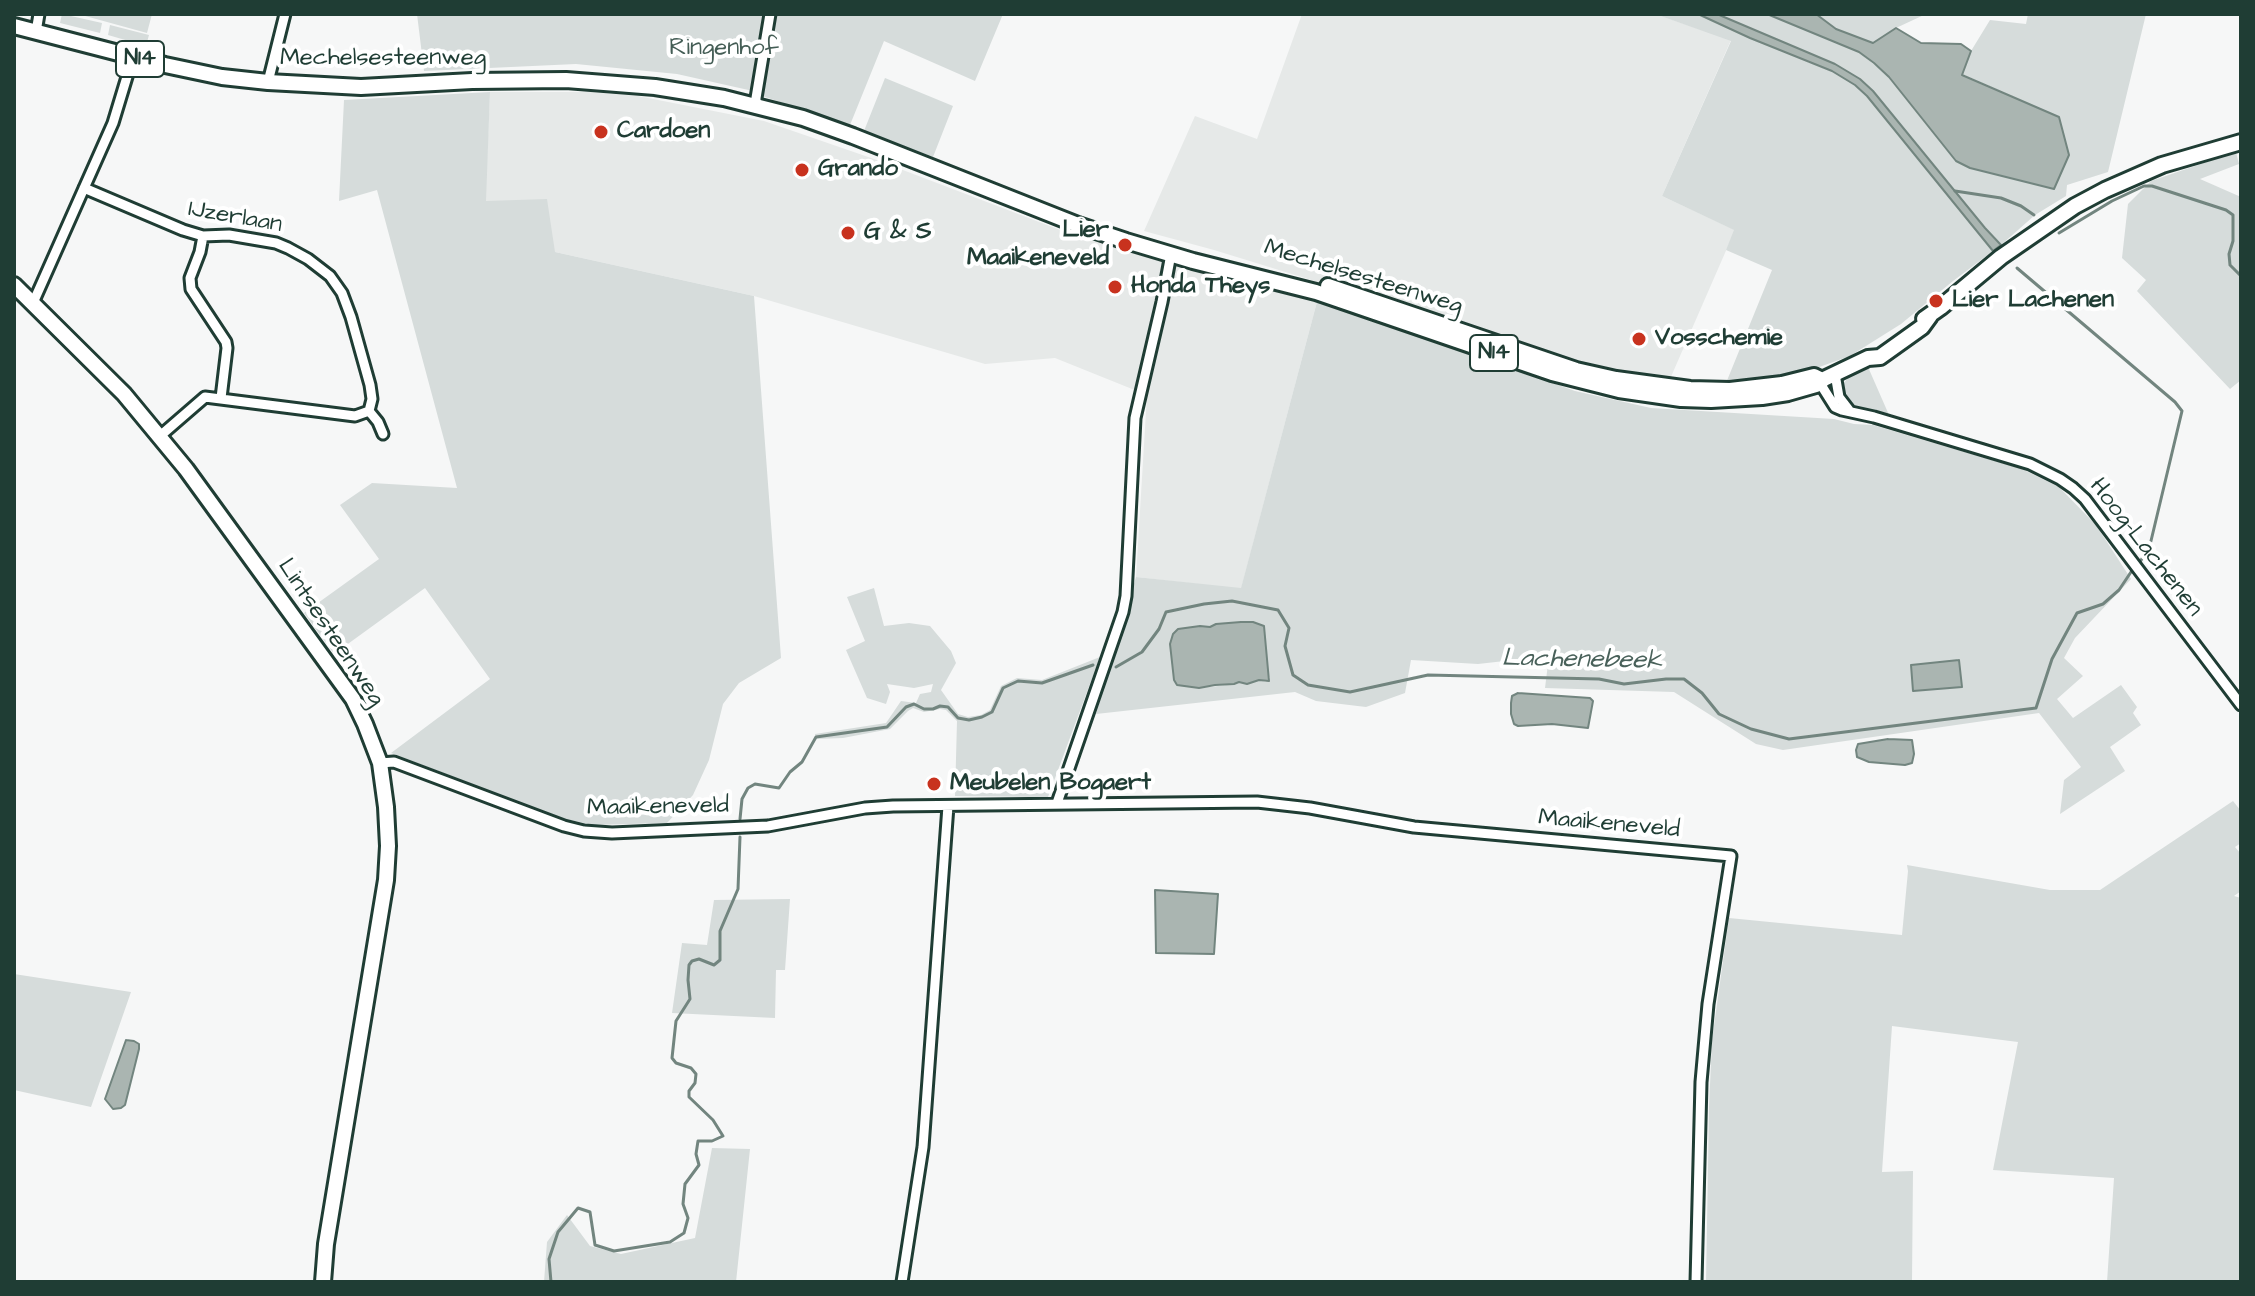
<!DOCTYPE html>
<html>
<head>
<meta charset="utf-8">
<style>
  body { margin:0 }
  #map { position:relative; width:2255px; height:1296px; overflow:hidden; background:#f6f7f7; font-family:"Architects Daughter",sans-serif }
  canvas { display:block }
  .frame { position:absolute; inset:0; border:16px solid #1f3d34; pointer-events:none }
</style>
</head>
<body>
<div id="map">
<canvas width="2255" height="1296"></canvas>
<div class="frame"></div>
</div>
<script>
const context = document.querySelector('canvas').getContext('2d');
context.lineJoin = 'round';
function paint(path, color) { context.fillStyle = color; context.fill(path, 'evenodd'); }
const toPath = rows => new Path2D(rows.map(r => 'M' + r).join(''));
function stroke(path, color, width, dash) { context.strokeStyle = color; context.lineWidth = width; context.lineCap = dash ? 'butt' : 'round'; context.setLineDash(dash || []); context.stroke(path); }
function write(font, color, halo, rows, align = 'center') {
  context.font = font + ' "Architects Daughter",sans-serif'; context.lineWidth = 8; context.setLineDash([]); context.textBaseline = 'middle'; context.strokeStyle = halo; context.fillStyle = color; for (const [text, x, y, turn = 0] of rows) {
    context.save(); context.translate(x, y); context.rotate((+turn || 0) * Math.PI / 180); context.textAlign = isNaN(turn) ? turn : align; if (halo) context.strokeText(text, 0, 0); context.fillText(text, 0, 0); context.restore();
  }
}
const built = toPath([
  [1302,14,1655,14,1731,40,1662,196,1735,230,1670,379,1587,365,1214,250,1144,231,1195,116,1257,139],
  [490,92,590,92,638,96,764,121,874,159,1076,236,1160,261,1318,298,1241,589,1136,577,1147,395,1055,358,985,364,754,296,555,252,485,201]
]);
const green = toPath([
  [62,14,102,23,100,33,60,23],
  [78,14,152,14,147,33],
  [417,14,766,14,753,91,677,74,576,64,424,71],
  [774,14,1003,14,975,81,884,41,850,125,759,95],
  [1655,14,1698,14,1750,38,1845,77,1867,96,1993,251,1953,281,1901,324,1850,356,1797,375,1738,384,1726,383,1772,270,1726,250,1734,230,1662,196,1731,41],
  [1717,14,1767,14,1859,52,1889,77,1956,161,2054,189,2059,117,1962,74,1971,51,1990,20,2026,24,2028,14,2146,14,2108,172,2067,185,2066,196,2035,215,2001,245,1985,228,1873,91,1860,79,1835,64],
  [1816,14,1926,14,1896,28,1873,43,1836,29],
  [110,25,149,35,146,46,108,35],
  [885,78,953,106,933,157,864,131],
  [490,92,486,201,547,199,555,252,754,296,781,658,739,683,723,704,709,760,693,795,667,823,593,825,561,818,391,753,490,679,425,588,334,654,304,613,379,559,340,505,372,483,457,488,377,190,339,201,344,100],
  [2236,152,2239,164,2200,179,2241,197,2241,380,2230,389,2137,291,2146,280,2122,258,2128,204,2151,181],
  [1318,298,1575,391,1651,408,1834,419,1854,424,1873,425,2022,469,2059,487,2096,525,2131,579,2075,638,2064,658,2083,676,2057,699,2073,718,2121,685,2137,707,2133,713,2141,725,2110,747,2125,771,2060,814,2064,780,2081,767,2039,713,1783,750,1756,744,1674,692,1545,688,1549,656,1478,664,1411,660,1405,693,1366,707,1316,701,1295,692,1096,714,1136,577,1241,588],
  [1253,622,1264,627,1267,673,1270,678,1266,682,1259,680,1247,684,1239,682,1234,684,1210,687,1178,629,1200,626,1210,627,1216,624],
  [1868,367,1889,415,1877,416,1852,408,1842,394,1842,385,1848,378],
  [874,588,884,626,909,623,930,626,951,651,956,663,941,690,958,714,968,717,981,715,990,710,1001,686,1017,678,1042,680,1100,657,1048,797,955,796,957,721,946,710,940,709,924,712,913,708,908,711,890,729,843,738,816,739,815,734,886,723,901,701,916,703,920,694,931,692,933,684,914,688,887,684,890,692,886,704,867,698,846,650,865,641,847,597],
  [2233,801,2241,811,2241,843,2235,847,2241,854,2241,891,2234,896,2241,898,2241,1282,2107,1282,2114,1178,1993,1170,2018,1042,1892,1026,1882,1172,1913,1171,1912,1282,1706,1282,1709,1107,1712,1040,1729,918,1902,935,1908,871,1907,865,2050,890,2100,890],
  [790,899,785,970,776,970,775,1018,672,1013,682,943,707,945,714,900],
  [14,974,131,992,91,1107,14,1090],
  [712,1148,750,1149,736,1282,544,1282,547,1242,567,1215,590,1246,621,1254,695,1238]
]);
const water = toPath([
  [1698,14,1717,14,1835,64,1860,79,1873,91,1985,228,2001,245,1993,251,1867,96,1855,85,1832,71,1750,38,1698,14],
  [1767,14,1816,14,1836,29,1873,43,1896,28,1921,43,1961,44,1971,51,1962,75,2059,117,2069,155,2054,189,1970,168,1956,161,1889,77,1874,63,1859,52,1767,14],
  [1241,622,1253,622,1264,626,1269,681,1259,680,1247,684,1239,682,1234,684,1215,685,1199,688,1177,685,1174,680,1170,644,1173,634,1178,629,1200,626,1210,627,1216,624,1241,622],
  [1959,660,1962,687,1913,691,1911,665,1959,660],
  [1518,693,1590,698,1593,701,1588,728,1552,724,1518,726,1514,724,1511,714,1511,703,1512,696,1518,693],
  [1888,739,1912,740,1914,754,1912,763,1905,765,1869,762,1857,757,1856,750,1858,744,1888,739],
  [1155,890,1218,894,1214,954,1156,953,1155,890],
  [126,1040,134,1041,139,1044,139,1049,125,1105,121,1108,113,1109,105,1099,126,1040]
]);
const stream = toPath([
  [1955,191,2001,198,2021,206,2034,215],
  [2059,233,2112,201,2144,186,2152,186,2226,210,2233,215,2233,241,2229,254,2230,265,2241,276],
  [2017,268,2175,402,2182,411,2150,545,2140,562],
  [1116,667,1142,652,1159,629,1166,612,1204,604,1232,601,1278,610,1289,628,1285,646,1293,675,1308,685,1350,692,1428,675,1599,679,1624,684,1666,679,1684,679,1702,693,1719,714,1751,729,1789,739,2036,708,2052,659,2077,613,2103,604,2119,590,2131,572],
  [740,819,742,799,748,788,755,784,779,788,790,772,802,762,816,737,887,727,906,707,914,704,924,709,933,709,940,706,948,707,958,718,969,720,982,717,992,712,1003,688,1018,681,1042,683,1093,665],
  [551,1282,549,1259,558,1232,578,1208,590,1212,595,1245,614,1251,670,1242,684,1233,688,1218,683,1204,685,1184,699,1165,696,1154,698,1141,712,1141,723,1136,713,1120,689,1097,689,1091,695,1083,696,1074,691,1068,676,1063,672,1058,676,1021,690,999,688,980,689,965,692,961,699,959,714,965,720,960,720,931,738,889,740,837]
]);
const street = toPath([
  [36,32,39,14],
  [268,82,285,14],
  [756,108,756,98,770,14],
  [84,188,183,230,203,236,229,235,276,243,288,248,308,259,330,276,342,293,351,317,370,385,372,399,369,411,355,416,205,397,160,436],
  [203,236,200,252,190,278,191,289,226,342,227,348,221,398],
  [33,303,113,123,133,57],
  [1835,374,1839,397,1849,410],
  [1822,380,1823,388,1835,407,1842,410,1874,417,2030,464,2060,479,2073,488,2085,499,2241,705],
  [369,411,378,422,383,434],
  [380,763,394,762,564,826,584,831,612,833,768,826,865,808,893,806,1257,802,1310,808,1414,827,1731,856,1708,1004,1701,1082,1696,1282],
  [1057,803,1123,612,1126,596,1135,418,1162,302,1171,254],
  [902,1282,923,1147,948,806]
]);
const secondary = toPath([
  [14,285,124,394,186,469,353,699,365,724,380,763,386,807,388,846,386,880,326,1244,323,1282]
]);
const primary = toPath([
  [14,26,165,65,222,77,268,82,361,87,472,81,566,80,655,87,724,98,803,118,853,136,1078,225,1126,241,1193,261,1316,292,1552,373,1619,390,1681,399,1711,400,1762,397,1788,393,1816,385,1822,380,1868,358,1880,357,1922,327,1930,316],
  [1328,286,1576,370,1616,379,1690,389,1730,390,1782,384,1814,376,1822,380],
  [1924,319,1941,307,2001,257,2075,206,2105,190,2162,165,2241,142]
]);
const markers = [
  [601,132,8,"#c8321e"],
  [802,170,8,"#c8321e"],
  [848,233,8,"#c8321e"],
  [1125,245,8,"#c8321e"],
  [1115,287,8,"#c8321e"],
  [1936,301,8,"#c8321e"],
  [1639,339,8,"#c8321e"],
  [934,784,8,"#c8321e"]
];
const shields = [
  [140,59,48],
  [1494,353,48]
];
const shieldNames = [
  ["N14",140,59],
  ["N14",1494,353]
];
const parkNames = [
  ["Ringenhof",724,49]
];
const streetNames = [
  ["Mechelsesteenweg",383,59],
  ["IJzerlaan",235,218,10],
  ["Mechelsesteenweg",1363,278,17],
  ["Hoog-Lachenen",2145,548,52],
  ["Lintsesteenweg",330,633,56],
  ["Maaikeneveld",658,808,-1],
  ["Maaikeneveld",1609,825,5]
];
const poiNames = [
  ["Cardoen",617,132],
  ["Grando",818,170],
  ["Lier",1109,231,"right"],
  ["Maaikeneveld",1109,259,"right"],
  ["G & S",864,233],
  ["Honda Theys",1131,287],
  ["Lier Lachenen",1952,301],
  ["Vosschemie",1655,339],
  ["Meubelen Bogaert",950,784]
];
const waterNames = [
  ["Lachenebeek",1582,661,1]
];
paint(built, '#e6e9e8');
paint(green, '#d6dcdb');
paint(water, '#aab5b1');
stroke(water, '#72857f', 2);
stroke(stream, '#72857f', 3);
stroke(street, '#1f3d34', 15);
stroke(secondary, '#1f3d34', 20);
stroke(primary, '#1f3d34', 20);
stroke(street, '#fff', 9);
stroke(secondary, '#fff', 14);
stroke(primary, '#fff', 14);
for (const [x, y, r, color] of markers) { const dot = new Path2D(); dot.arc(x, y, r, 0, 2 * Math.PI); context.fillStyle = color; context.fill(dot); stroke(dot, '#fff', 3); }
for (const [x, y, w] of shields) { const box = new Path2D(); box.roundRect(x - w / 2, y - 18, w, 36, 6); context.fillStyle = '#fff'; context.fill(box); stroke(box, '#1f3d34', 2); }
write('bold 22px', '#1f3d34', null, shieldNames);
write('24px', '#445d55', '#fff', parkNames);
write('24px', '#1f3d34', '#fff', streetNames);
write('bold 24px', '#1f3d34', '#fff', poiNames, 'left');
write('italic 26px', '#49615a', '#fff', waterNames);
</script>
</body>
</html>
